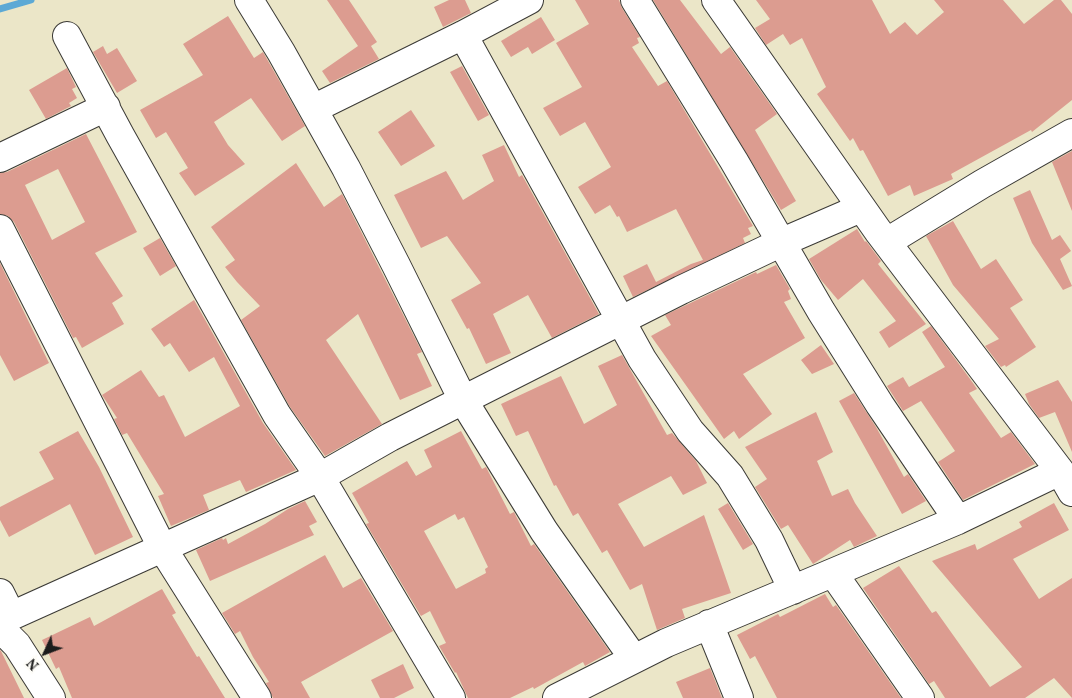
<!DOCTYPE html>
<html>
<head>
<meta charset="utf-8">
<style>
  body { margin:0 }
  #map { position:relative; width:1072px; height:698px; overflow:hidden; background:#ebe6c8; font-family:Vollkorn,serif }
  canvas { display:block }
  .north { position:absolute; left:20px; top:628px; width:50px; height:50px; -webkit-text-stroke:4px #fdfcf7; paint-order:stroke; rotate:227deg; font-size:14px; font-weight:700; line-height:20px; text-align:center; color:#1c1c1c }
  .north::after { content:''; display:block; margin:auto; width:18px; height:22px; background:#1c1c1c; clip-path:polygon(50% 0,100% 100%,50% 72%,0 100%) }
</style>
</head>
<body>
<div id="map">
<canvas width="1072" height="698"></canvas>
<div class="north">N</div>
</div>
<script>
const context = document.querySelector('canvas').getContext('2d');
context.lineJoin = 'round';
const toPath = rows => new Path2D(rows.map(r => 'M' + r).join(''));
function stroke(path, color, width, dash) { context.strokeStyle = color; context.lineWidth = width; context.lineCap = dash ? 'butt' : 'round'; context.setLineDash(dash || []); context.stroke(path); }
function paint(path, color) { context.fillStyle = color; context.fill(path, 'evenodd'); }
const stream = toPath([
  [0,9,31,0]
]);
const building = toPath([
  [327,0,349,0,377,42,371,46,379,59,330,83,322,71,358,46],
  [449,0,465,0,471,13,443,27,434,7],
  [575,0,619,0,622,8,640,37,637,38,639,43,632,47,658,86,667,81,753,226,748,228,751,234,743,238,745,243,633,297,623,276,647,264,656,282,691,264,703,260,676,209,627,232,619,216,617,217,610,205,595,214,578,187,611,167,585,122,560,136,543,108,582,87,556,43,589,24],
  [653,0,680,0,721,54,730,47,777,114,755,130,796,201,781,210],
  [756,0,872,0,890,34,905,22,917,35,944,12,934,0,1003,0,1024,24,1054,0,1061,0,1072,14,1072,100,1032,132,1031,130,951,174,953,179,914,196,910,185,888,196,863,150,860,151,853,138,850,141,817,94,826,87,802,38,790,45,783,34,766,45,755,28,770,19],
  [228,16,254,58,263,52,305,126,282,141,251,98,214,122,228,145,245,164,195,196,179,173,188,168,166,132,156,138,140,110,203,75,183,44],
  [541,17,555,40,532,54,528,47,511,57,501,41],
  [103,46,107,54,117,48,137,81,117,93,93,52],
  [462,66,489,115,478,121,450,72],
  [67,68,76,87,72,89,77,98,69,103,71,106,46,119,29,90],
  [411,110,435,146,401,166,378,132],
  [86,134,137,232,95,253,123,296,112,303,124,324,82,348,76,337,73,338,14,222,8,216,0,214,0,173,7,172],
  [58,169,85,222,52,240,25,185],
  [504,145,519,177,522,175,599,314,552,338,528,295,493,314,511,353,486,364,469,328,467,329,451,300,481,283,447,236,421,248,394,195,446,171,463,200,494,181,482,155],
  [1072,151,1072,211,1052,162],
  [296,163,324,207,342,194,422,352,417,354,432,386,400,400,358,314,326,340,382,424,325,456,290,407,241,320,260,306,237,282,225,267,235,260,211,227],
  [1030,190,1052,240,1060,235,1071,251,1060,259,1072,286,1063,290,1032,243,1013,198],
  [953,221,981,269,996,259,1023,300,1010,308,1036,347,1006,367,1005,365,1001,367,985,346,999,339,953,285,926,236],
  [857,229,865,242,866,241,881,261,878,264,926,324,889,348,879,332,896,321,863,279,838,300,821,280,809,259],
  [160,238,176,266,160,276,143,248],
  [0,263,49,363,14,381,0,355],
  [776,265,790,289,788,291,791,299,784,302,805,338,743,374,772,414,739,439,734,431,724,439,651,336,671,325,665,315,756,272,757,274],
  [194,300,263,423,296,470,246,492,240,480,203,495,209,510,171,526,158,496,164,494,127,433,122,435,114,419,117,418,102,395,141,370,159,397,164,395,185,437,240,406,214,357,189,372,170,343,164,347,151,329],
  [931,326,973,383,977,389,969,393,1001,438,1011,432,1035,464,963,500,938,462,955,451,921,401,903,411,887,386,903,377,909,387,945,367,922,332],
  [821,345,834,364,812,374,801,360],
  [622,355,667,435,672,433,696,461,707,483,683,495,671,476,618,504,644,547,704,515,731,593,682,609,685,618,657,630,642,584,630,590,607,550,602,553,578,513,573,516,556,485,554,486,528,431,516,436,501,404,561,376,584,424,617,405,598,366],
  [1058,380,1072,402,1072,452,1055,412,1039,418,1029,404,1025,394],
  [854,393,876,427,904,477,908,474,926,501,902,514,839,401],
  [816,412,833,452,817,461,832,496,848,489,855,503,877,536,854,547,850,540,813,564,788,525,781,529,755,487,767,479,745,447],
  [78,431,99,467,133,537,95,555,70,504,9,537,0,520,0,507,54,479,39,452],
  [461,431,482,469,486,467,510,514,514,512,531,546,534,544,610,652,585,666,583,662,534,689,533,687,510,698,468,698,456,672,455,673,439,646,446,643,430,611,421,616,366,524,369,523,352,493,407,461,416,476,432,467,424,450],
  [455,514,458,520,464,517,488,567,485,569,486,573,456,589,424,531],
  [305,501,317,522,309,526,314,535,210,581,196,550,222,538,223,540,226,538,228,544,265,524,288,509],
  [728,503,753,544,743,550,718,509],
  [1054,503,1069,530,1013,559,1039,599,1072,578,1072,698,1054,678,1025,698,945,698,934,681,929,684,863,588,899,566,932,613,936,611,990,687,1022,667,932,561,975,544,977,550,1022,527,1019,522],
  [325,555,343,588,361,578,393,631,301,682,310,698,273,698,266,683,269,682,253,657,240,631,235,634,222,613],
  [162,589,176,613,172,615,197,657,199,656,225,698,72,698,59,667,56,669,42,640,90,617,94,626],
  [825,594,833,607,836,605,901,698,777,698,755,656,750,659,737,635,778,614,780,617],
  [0,650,1,651,24,698,0,698],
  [403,664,414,688,394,698,380,698,371,680],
  [710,668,722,698,683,698,676,682]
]);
const minor = toPath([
  [249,0,281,52,346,168,396,265,463,400,544,531,634,659],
  [635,0,734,161,821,311,880,405,958,520],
  [716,0,878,231,1060,471,1072,492],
  [463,35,642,359,690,431,730,476,769,540,793,590],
  [67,36,120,135,277,415,320,477,451,698],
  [313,109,463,35,529,0],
  [0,158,106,107],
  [0,229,163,549,257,698],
  [887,242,982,184,1072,133],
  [833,573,920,698],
  [0,593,11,615],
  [0,621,320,477,390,437,681,290,780,243,861,208],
  [709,624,739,698],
  [0,628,17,645,51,698],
  [557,698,666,643,958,520,1060,471]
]);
stroke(stream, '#5ca9d5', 7);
paint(building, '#dc9c90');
stroke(minor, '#3b3a36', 30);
stroke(minor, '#fff', 28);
</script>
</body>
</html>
